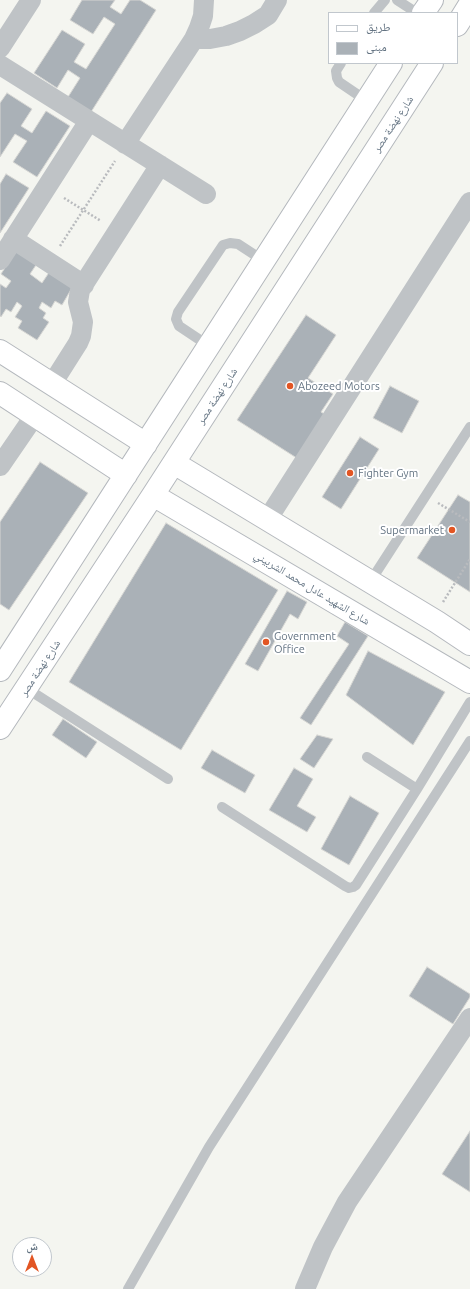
<!DOCTYPE html>
<html>
<head>
<meta charset="utf-8">
<style>
  body { margin:0 }
  #map { position:relative; width:470px; height:1289px; overflow:hidden; background:#f4f5f0; font-family:Ubuntu,"Noto Naskh Arabic",sans-serif }
  canvas { display:block }
  .legend { position:absolute; left:328px; top:12px; width:130px; height:52px; box-sizing:border-box; background:#fff; border:1px solid #c1c7cd; margin:0; padding:5px 7px; list-style:none; font-size:12px; color:#637382 }
  .legend li { display:flex; align-items:center; gap:8px; height:20px }
  .legend b { width:20px; border:1px solid #c1c7cd }
  .north { position:absolute; left:12px; top:1237px; width:40px; height:40px; box-sizing:border-box; background:#fff; border:1px solid #c1c7cd; border-radius:50%; rotate:0deg; font-size:11px; font-weight:700; line-height:16px; text-align:center; color:#637382 }
  .north::after { content:''; display:block; margin:auto; width:14px; height:18px; background:#e25523; clip-path:polygon(50% 0,100% 100%,50% 72%,0 100%) }
</style>
</head>
<body>
<div id="map">
<canvas width="470" height="1289"></canvas>
<ul class="legend">
<li><b style="height:5px;background:#fff"></b>طريق</li>
<li><b style="height:11px;background:#aab1b7"></b>مبنى</li>
</ul>
<div class="north">ش</div>
</div>
<script>
const context = document.querySelector('canvas').getContext('2d');
context.lineJoin = 'round';
function paint(path, color) { context.fillStyle = color; context.fill(path, 'evenodd'); }
const toPath = rows => new Path2D(rows.map(r => 'M' + r).join(''));
function stroke(path, color, width, dash) { context.strokeStyle = color; context.lineWidth = width; context.lineCap = dash ? 'butt' : 'round'; context.setLineDash(dash || []); context.stroke(path); }
function write(font, color, halo, rows, align = 'center') {
  context.font = font + ' Ubuntu,"Noto Naskh Arabic",sans-serif'; context.lineWidth = 4; context.setLineDash([]); context.textBaseline = 'middle'; context.strokeStyle = halo; context.fillStyle = color; for (const [text, x, y, turn = 0] of rows) {
    context.save(); context.translate(x, y); context.rotate((+turn || 0) * Math.PI / 180); context.textAlign = isNaN(turn) ? turn : align; if (halo) context.strokeText(text, 0, 0); context.fillText(text, 0, 0); context.restore();
  }
}
const building = toPath([
  [82,0,115,0,110,7,121,14,130,0,140,0,156,10,91,112,68,97,80,78,68,70,57,88,34,73,62,30,85,44,74,62,86,69,115,24,104,17,93,34,70,20,82,0],
  [7,93,32,109,21,126,32,133,46,111,70,126,37,177,13,162,27,141,15,134,0,157,0,103,7,93],
  [6,174,29,188,0,233,0,184,6,174],
  [17,249,38,262,30,274,42,283,50,271,73,286,62,305,55,301,51,308,42,302,39,308,46,313,43,318,49,322,37,340,18,328,22,321,15,317,22,306,17,302,11,312,6,309,1,317,0,316,0,284,6,288,11,281,1,274,17,249],
  [306,315,336,335,308,378,333,394,321,412,331,418,303,462,237,420,306,315],
  [390,386,419,401,402,433,373,418,390,386],
  [360,437,379,449,341,509,322,497,360,437],
  [40,462,88,493,9,610,0,604,0,522,40,462],
  [458,495,470,502,470,592,417,558,458,495],
  [166,523,278,590,181,750,69,682,166,523],
  [287,591,307,602,298,619,290,614,258,671,245,664,287,591],
  [345,622,368,636,311,725,300,718,349,644,337,636,345,622],
  [368,651,445,692,413,745,346,695,368,651],
  [63,719,97,742,86,758,52,735,63,719],
  [317,735,333,739,314,768,300,759,317,735],
  [212,750,255,775,245,793,201,768,212,750],
  [294,768,313,779,297,806,316,817,307,832,269,810,294,768],
  [350,796,379,813,349,865,321,849,350,796],
  [427,967,470,994,470,997,453,1024,409,996,427,967],
  [470,1131,470,1192,442,1174,470,1131]
]);
const path = toPath([
  [64,198,101,221],
  [60,246,115,161],
  [438,503,470,522],
  [443,602,470,559]
]);
const lane = toPath([
  [397,0,417,13],
  [374,13,385,0],
  [341,63,336,71,337,78,339,82,367,101],
  [209,346,179,326,176,319,178,312,223,245,230,243,238,244,264,261],
  [370,582,470,427],
  [26,688,168,779],
  [367,757,417,789],
  [222,807,345,886,349,888,353,887,356,885,417,789,470,702],
  [128,1289,209,1147,470,741]
]);
const street = toPath([
  [194,39,210,39,226,36,240,31,254,24,268,15,277,0],
  [0,48,31,0],
  [0,65,206,194],
  [125,144,194,39,199,28,203,16,204,0],
  [13,239,84,285],
  [0,260,89,121],
  [52,384,78,343,81,336,83,322,78,302,80,290,160,165],
  [0,466,35,415],
  [267,520,470,202],
  [305,1289,323,1247,347,1202,470,1018]
]);
const secondary = toPath([
  [423,13,432,0],
  [457,25,470,4],
  [0,351,146,444],
  [0,393,126,475],
  [174,463,437,622,470,644],
  [153,495,470,682],
  [0,670,391,63],
  [0,728,153,495,432,63]
]);
const markers = [
  [290,386,4,"#e25523"],
  [350,473,4,"#e25523"],
  [452,530,4,"#e25523"],
  [266,642,4,"#e25523"]
];
const streetNames = [
  ["شارع نهضة مصر",393,124,-57],
  ["شارع نهضة مصر",217,396,-57],
  ["شارع الشهيد عادل محمد الشربيني",312,588,31],
  ["شارع نهضة مصر",40,668,-57]
];
const poiNames = [
  ["Abozeed Motors",298,386],
  ["Fighter Gym",358,473],
  ["Supermarket",444,530,"right"],
  ["Government",274,636],
  ["Office",274,649]
];
paint(building, '#aab1b7');
stroke(building, '#d6d6d3', 1);
stroke(secondary, '#b4b8bd', 24);
stroke(path, '#b9bbbe', 2.5, [2, 2]);
stroke(lane, '#bfc3c6', 10);
stroke(street, '#bfc3c6', 20);
stroke(secondary, '#fff', 22);
for (const [x, y, r, color] of markers) { const dot = new Path2D(); dot.arc(x, y, r, 0, 2 * Math.PI); context.fillStyle = color; context.fill(dot); stroke(dot, '#fff', 1.5); }
write('11px', '#637382', '#fff', streetNames);
write('11px', '#637382', '#fff', poiNames, 'left');
</script>
</body>
</html>
